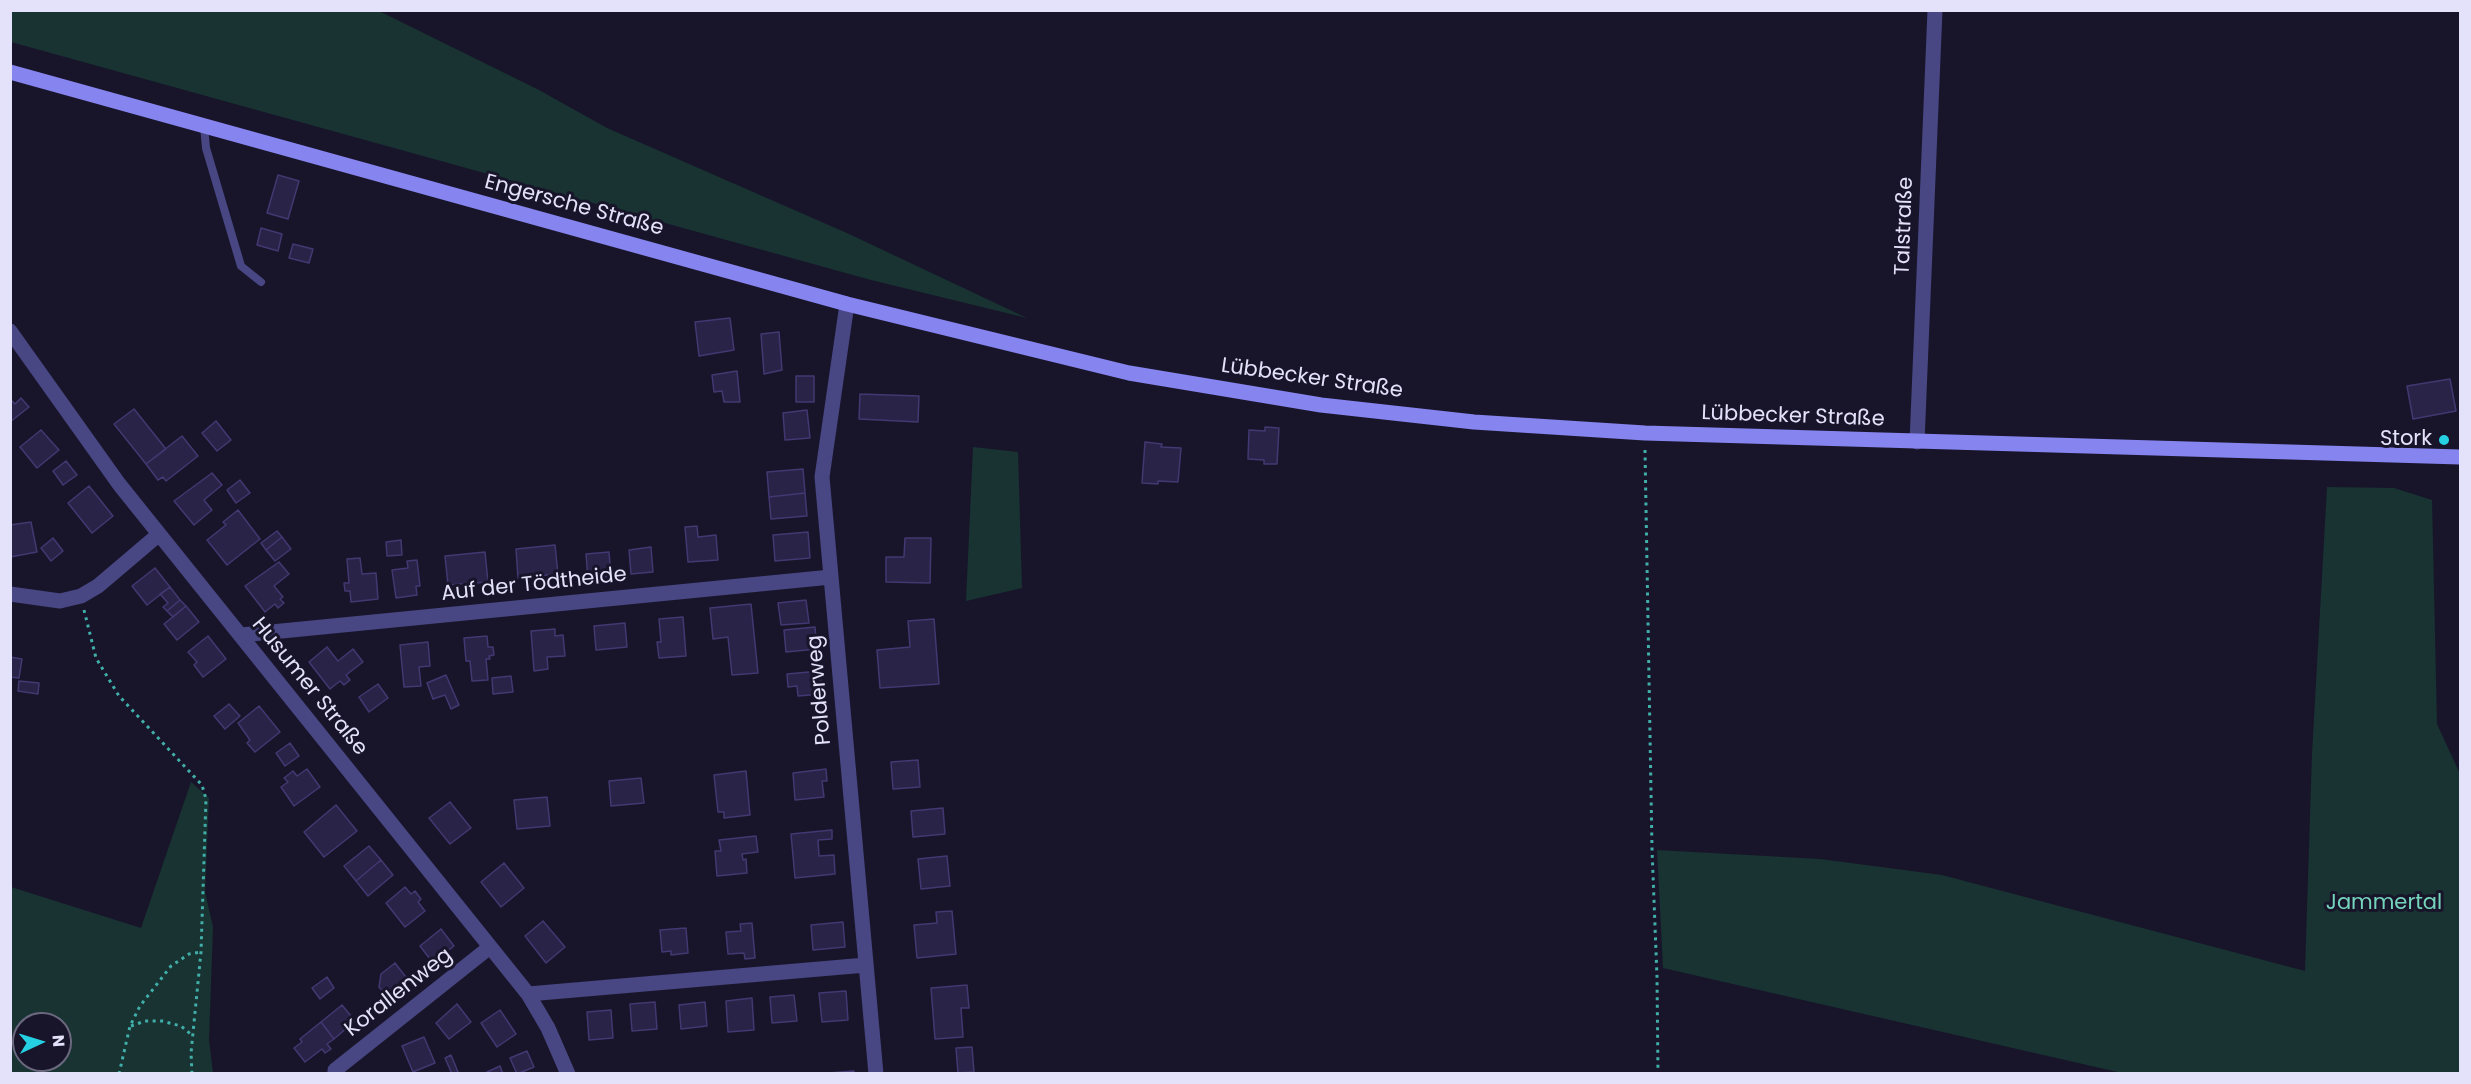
<!DOCTYPE html>
<html>
<head>
<meta charset="utf-8">
<style>
  body { margin:0 }
  #map { position:relative; width:2471px; height:1084px; overflow:hidden; background:#18152a; font-family:Poppins,sans-serif }
  canvas { display:block }
  .frame { position:absolute; inset:0; border:12px solid #e4e1fb; pointer-events:none }
  .north { position:absolute; left:12px; top:1012px; width:60px; height:60px; box-sizing:border-box; background:#18152a; border:2px solid #6a677e; border-radius:50%; rotate:86deg; font-size:16px; font-weight:700; line-height:24px; text-align:center; color:#e4e1fb }
  .north::after { content:''; display:block; margin:auto; width:21px; height:27px; background:#25d0e3; clip-path:polygon(50% 0,100% 100%,50% 72%,0 100%) }
</style>
</head>
<body>
<div id="map">
<canvas width="2471" height="1084"></canvas>
<div class="frame"></div>
<div class="north">N</div>
</div>
<script>
const context = document.querySelector('canvas').getContext('2d');
context.lineJoin = 'round';
function paint(path, color) { context.fillStyle = color; context.fill(path, 'evenodd'); }
const toPath = rows => new Path2D(rows.map(r => 'M' + r).join(''));
function stroke(path, color, width, dash) { context.strokeStyle = color; context.lineWidth = width; context.lineCap = dash ? 'butt' : 'round'; context.setLineDash(dash || []); context.stroke(path); }
function write(font, color, halo, rows, align = 'center') {
  context.font = font + ' Poppins,sans-serif'; context.lineWidth = 6; context.setLineDash([]); context.textBaseline = 'middle'; context.strokeStyle = halo; context.fillStyle = color; for (const [text, x, y, turn = 0] of rows) {
    context.save(); context.translate(x, y); context.rotate((+turn || 0) * Math.PI / 180); context.textAlign = isNaN(turn) ? turn : align; if (halo) context.strokeText(text, 0, 0); context.fillText(text, 0, 0); context.restore();
  }
}
const green = toPath([
  [10,11,379,11,539,90,607,128,849,234,1027,318,871,280,11,42],
  [973,447,1018,452,1022,588,966,601],
  [2327,487,2394,488,2432,500,2437,724,2460,774,2460,1073,2122,1073,1663,968,1657,850,1820,859,1942,875,2305,971,2312,754],
  [191,782,209,798,205,892,213,927,209,1040,213,1073,11,1073,11,887,141,928],
  [24,1024,60,1024,60,1060,24,1060]
]);
const building = toPath([
  [278,175,299,181,288,219,267,213,278,175],
  [261,228,282,234,278,251,257,245,261,228],
  [293,244,313,249,309,263,289,258,293,244],
  [730,318,734,350,699,356,695,322,730,318],
  [779,332,782,370,764,374,761,334,779,332],
  [737,371,740,402,724,402,722,391,714,392,712,375,737,371],
  [796,376,814,376,814,402,796,402,796,376],
  [2450,379,2456,411,2413,419,2407,386,2450,379],
  [860,394,919,396,918,422,859,419,860,394],
  [21,398,29,407,10,422,10,399,15,404,21,398],
  [134,409,166,449,146,464,114,424,134,409],
  [807,410,810,438,785,440,783,413,807,410],
  [216,421,231,440,217,451,202,433,216,421],
  [1265,427,1279,428,1277,464,1264,464,1264,460,1248,459,1249,430,1265,431,1265,427],
  [41,430,59,450,37,468,20,447,41,430],
  [182,436,198,456,166,481,163,477,158,480,146,464,182,436],
  [1145,442,1162,444,1161,447,1181,448,1178,482,1158,481,1158,484,1142,483,1145,442],
  [66,461,77,475,63,485,53,471,66,461],
  [803,469,805,493,769,497,767,472,803,469],
  [212,473,222,485,204,500,212,510,194,525,174,501,212,473],
  [240,480,250,493,236,503,227,490,240,480],
  [89,486,113,516,92,533,68,503,89,486],
  [805,493,807,516,771,519,769,497,805,493],
  [238,510,260,539,227,565,207,540,226,525,223,522,238,510],
  [31,522,37,552,10,557,10,525,31,522],
  [697,526,698,537,716,535,718,560,688,562,685,527,697,526],
  [277,531,282,537,266,550,261,543,277,531],
  [808,532,810,558,775,561,773,535,808,532],
  [282,537,291,549,275,561,266,550,282,537],
  [53,538,63,551,51,561,41,548,53,538],
  [905,538,931,538,930,583,886,582,886,557,904,557,905,538],
  [401,540,402,555,387,556,386,542,401,540],
  [555,545,558,574,518,578,516,549,555,545],
  [651,547,653,572,631,574,629,550,651,547],
  [485,552,488,582,448,585,445,556,485,552],
  [609,552,611,576,588,579,586,554,609,552],
  [360,558,362,574,376,573,378,599,351,602,350,591,345,591,344,583,349,583,347,559,360,558],
  [417,560,420,586,416,586,417,595,396,598,392,570,408,568,407,561,417,560],
  [279,562,289,574,274,586,283,597,280,599,284,603,278,608,275,604,265,612,245,586,279,562],
  [155,568,170,587,147,605,132,586,155,568],
  [170,587,180,600,167,611,163,607,168,603,160,594,170,587],
  [180,600,186,606,173,617,167,611,180,600],
  [806,600,809,623,781,625,778,603,806,600],
  [751,604,758,673,732,675,728,637,713,639,710,608,751,604],
  [186,606,199,622,177,640,164,624,186,606],
  [683,617,686,656,659,658,657,642,661,642,659,619,683,617],
  [934,619,939,684,880,688,877,650,910,647,908,621,934,619],
  [625,623,627,647,596,650,594,626,625,623],
  [815,627,817,649,786,652,784,630,815,627],
  [555,629,555,636,563,635,565,656,547,657,548,669,534,671,531,631,555,629],
  [208,636,226,659,203,677,194,665,197,662,188,652,208,636],
  [487,636,488,647,493,647,494,655,489,656,490,659,486,659,488,680,472,681,470,661,466,661,464,638,487,636],
  [428,642,430,666,419,667,421,686,404,687,400,645,428,642],
  [327,647,338,661,353,649,363,662,346,675,350,680,344,685,340,681,330,689,309,662,327,647],
  [10,657,22,659,19,678,10,677,10,657],
  [820,671,822,694,798,696,797,686,788,687,787,674,820,671],
  [446,675,459,705,451,709,445,695,433,699,427,683,446,675],
  [511,676,513,692,493,694,492,678,511,676],
  [19,681,39,683,38,694,18,691,19,681],
  [378,684,388,698,369,712,359,697,378,684],
  [229,704,240,716,225,729,214,716,229,704],
  [259,706,280,732,255,752,247,743,250,740,238,723,259,706],
  [290,743,299,756,285,766,276,753,290,743],
  [918,760,920,787,893,789,891,762,918,760],
  [307,769,320,787,294,806,281,787,288,782,284,778,293,771,297,776,307,769],
  [826,769,827,781,822,781,824,797,795,800,793,773,826,769],
  [746,771,750,815,724,818,724,812,718,812,714,775,746,771],
  [641,778,644,803,611,806,609,781,641,778],
  [547,797,550,826,517,829,514,800,547,797],
  [450,802,471,828,450,844,429,818,450,802],
  [336,805,357,831,324,857,304,832,336,805],
  [943,808,945,834,913,837,911,811,943,808],
  [832,830,832,839,818,840,819,856,834,855,835,874,795,878,791,834,832,830],
  [756,836,758,852,742,854,743,860,746,859,747,873,717,876,715,851,721,851,719,840,756,836],
  [369,846,381,860,356,881,344,866,369,846],
  [947,856,950,886,921,889,918,859,947,856],
  [381,860,393,875,368,896,356,881,381,860],
  [504,863,524,888,501,907,481,882,504,863],
  [405,887,411,894,415,891,421,899,418,902,425,911,405,927,386,903,405,887],
  [952,911,956,954,917,958,914,925,937,923,936,912,952,911],
  [543,921,565,947,546,963,525,936,543,921],
  [843,922,845,947,813,950,811,925,843,922],
  [752,923,755,958,745,959,744,953,728,954,726,932,741,931,740,924,752,923],
  [686,928,688,953,671,955,671,951,662,952,660,930,686,928],
  [441,929,454,946,433,963,420,946,441,929],
  [395,963,409,981,388,998,379,987,381,974,395,963],
  [327,977,334,988,320,999,312,988,327,977],
  [967,985,969,1008,961,1008,963,1037,935,1039,931,988,967,985],
  [846,991,848,1020,822,1022,819,993,846,991],
  [794,995,797,1021,772,1023,770,997,794,995],
  [752,998,754,1030,728,1032,726,1001,752,998],
  [655,1002,657,1029,632,1031,630,1004,655,1002],
  [705,1002,707,1026,681,1029,679,1005,705,1002],
  [457,1004,471,1022,449,1039,436,1023,457,1004],
  [342,1005,355,1021,334,1039,321,1022,342,1005],
  [500,1010,516,1034,497,1047,481,1023,500,1010],
  [611,1010,613,1038,589,1040,587,1012,611,1010],
  [321,1022,334,1039,327,1044,331,1049,325,1053,322,1049,305,1062,294,1048,302,1042,300,1039,321,1022],
  [424,1037,435,1063,413,1072,402,1046,424,1037],
  [972,1047,974,1072,958,1073,956,1048,972,1047],
  [527,1051,534,1067,517,1074,510,1058,527,1051],
  [451,1055,458,1072,454,1074,452,1074,445,1058,451,1055],
  [500,1066,503,1074,488,1074,487,1072,500,1066],
  [854,1071,854,1074,828,1074,828,1073,854,1071]
]);
const path = toPath([
  [1645,450,1652,849,1657,977,1658,1074],
  [84,610,96,658,119,696,202,785,206,799,201,952,191,1053,192,1074],
  [131,1026,145,1021,162,1021,181,1026,193,1036],
  [119,1074,130,1026,140,1006,171,966,189,954,201,952]
]);
const lane = toPath([
  [204,126,206,148,241,266,261,282]
]);
const street = toPath([
  [847,304,822,477,876,1074],
  [10,331,119,484,528,994,548,1028,568,1074],
  [1917,442,1935,10],
  [10,594,60,601,81,596,98,586,158,535],
  [241,635,831,577],
  [528,994,866,965],
  [335,1074,335,1070,490,947]
]);
const secondary = toPath([
  [10,72,847,304,1129,373,1321,405,1474,422,1645,433,2460,457]
]);
const markers = [
  [2444,440,6,"#25d0e3"]
];
const streetNames = [
  ["Engersche Straße",574,206,15],
  ["Talstraße",1905,226,-88],
  ["Lübbecker Straße",1312,379,8],
  ["Lübbecker Straße",1793,417,2],
  ["Auf der Tödtheide",534,585,-6],
  ["Husumer Straße",309,687,51],
  ["Polderweg",820,690,-95],
  ["Korallenweg",399,993,-38]
];
const poiNames = [
  ["Stork",2432,440]
];
const parkNames = [
  ["Jammertal",2384,904]
];
paint(green, '#183332');
paint(building, '#2a2348');
stroke(building, '#433871', 1.5);
stroke(path, '#41afa9', 3, [3, 4.5]);
stroke(lane, '#484683', 8);
stroke(street, '#484683', 15);
stroke(secondary, '#8684ef', 15);
for (const [x, y, r, color] of markers) { const dot = new Path2D(); dot.arc(x, y, r, 0, 2 * Math.PI); context.fillStyle = color; context.fill(dot); stroke(dot, '#18152a', 2); }
write('21px', '#e4e1fb', '#18152a', streetNames);
write('21px', '#e4e1fb', '#18152a', poiNames, 'right');
write('21px', '#74d4bc', '#18152a', parkNames);
</script>
</body>
</html>
